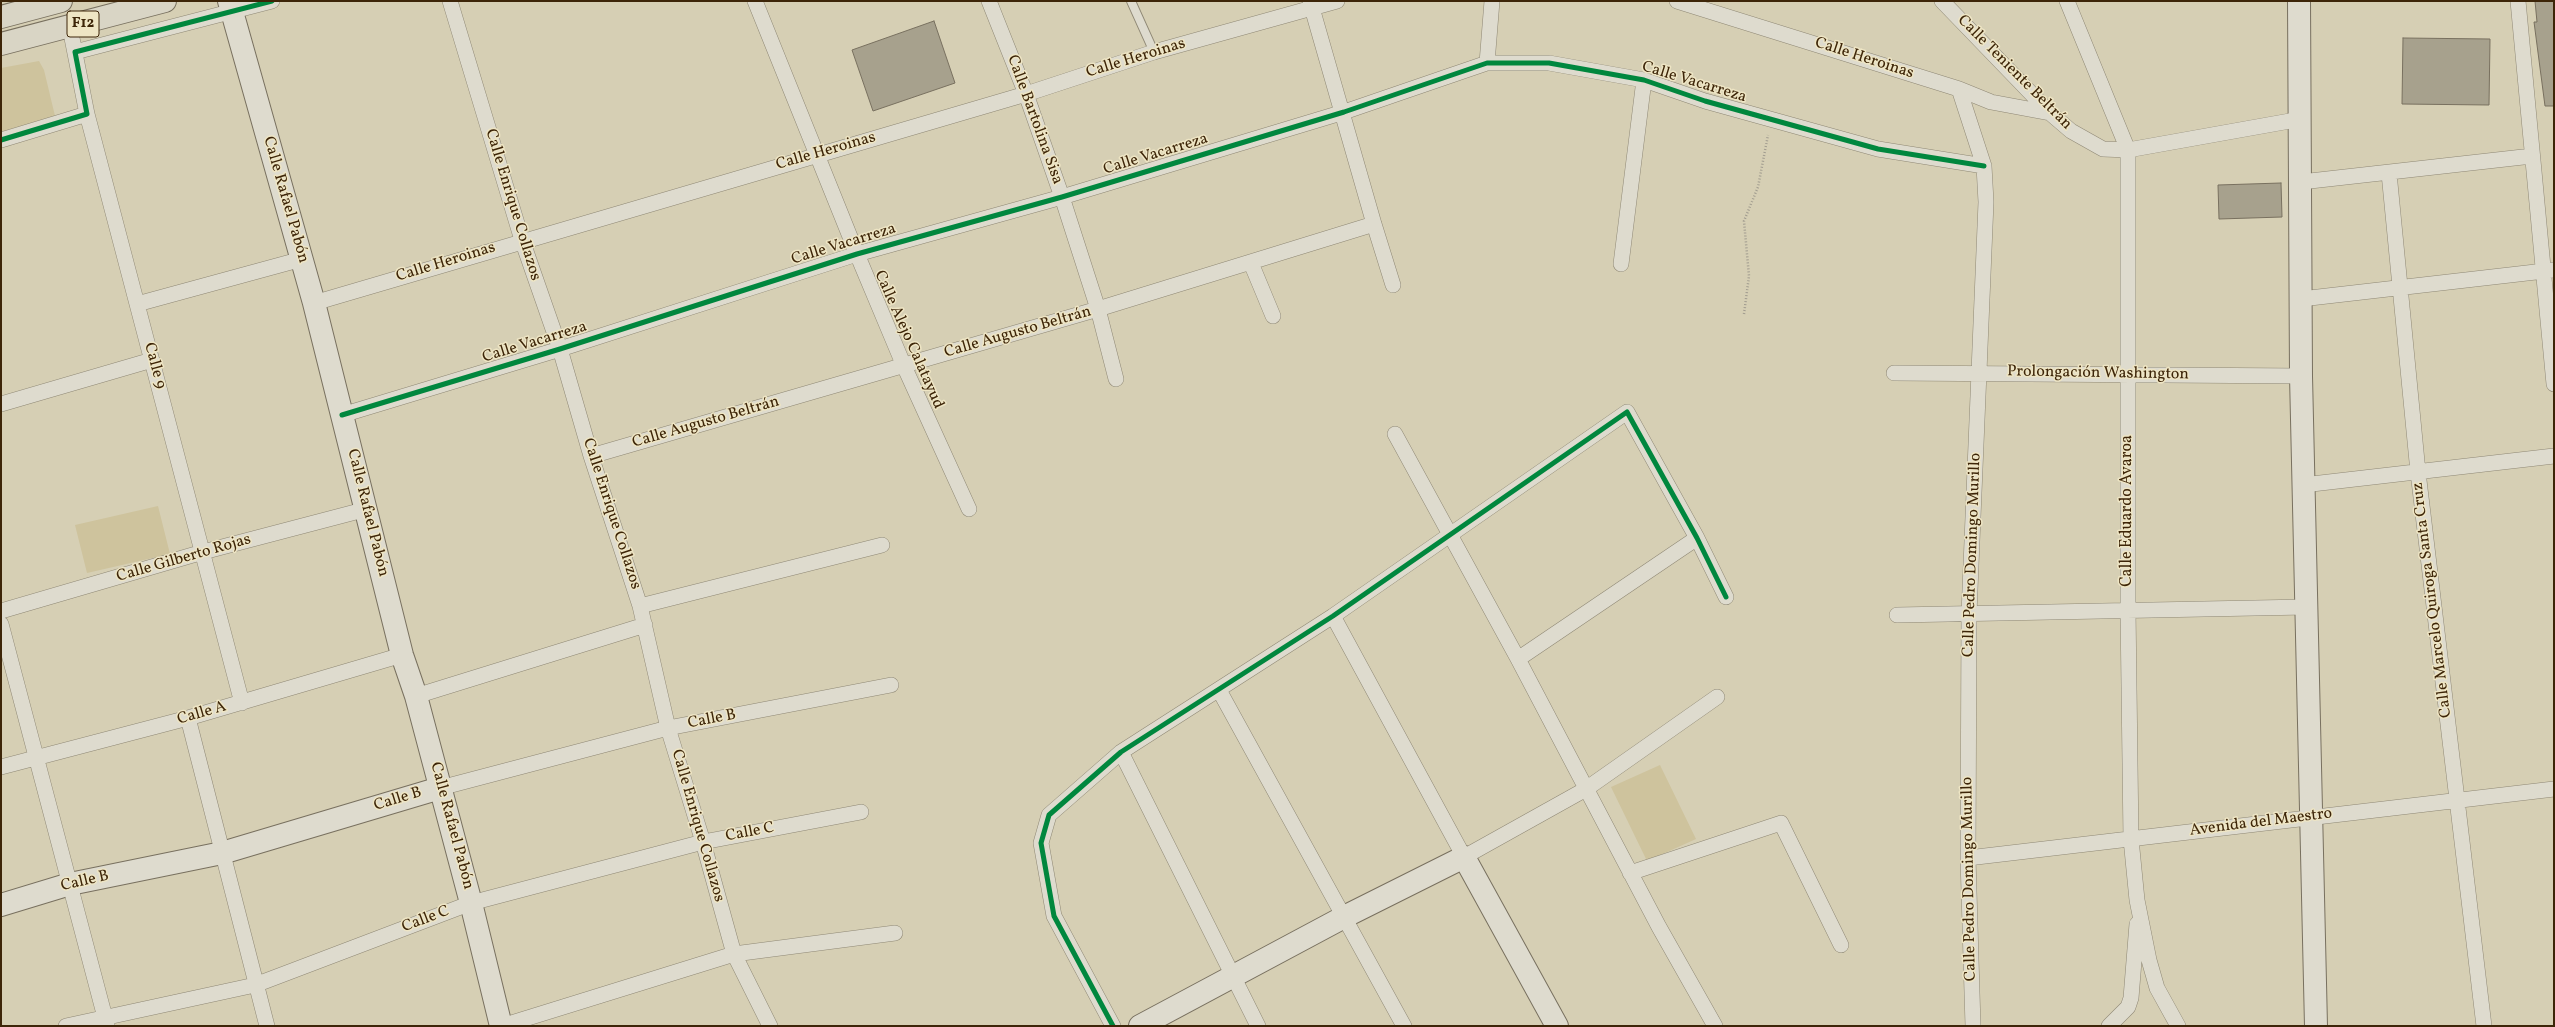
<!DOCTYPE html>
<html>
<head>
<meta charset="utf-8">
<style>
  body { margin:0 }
  #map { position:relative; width:2555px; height:1027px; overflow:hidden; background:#d6cfb4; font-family:Vollkorn,serif }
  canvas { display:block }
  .frame { position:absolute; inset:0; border:2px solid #3d2508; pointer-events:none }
</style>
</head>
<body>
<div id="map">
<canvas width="2555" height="1027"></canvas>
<div class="frame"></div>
</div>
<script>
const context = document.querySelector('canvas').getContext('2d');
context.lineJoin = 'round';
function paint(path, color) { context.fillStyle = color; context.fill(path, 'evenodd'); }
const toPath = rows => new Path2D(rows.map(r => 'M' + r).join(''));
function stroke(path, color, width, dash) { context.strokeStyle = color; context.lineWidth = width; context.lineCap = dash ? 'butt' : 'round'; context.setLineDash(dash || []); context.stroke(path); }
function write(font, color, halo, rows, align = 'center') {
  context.font = font + ' Vollkorn,serif'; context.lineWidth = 3; context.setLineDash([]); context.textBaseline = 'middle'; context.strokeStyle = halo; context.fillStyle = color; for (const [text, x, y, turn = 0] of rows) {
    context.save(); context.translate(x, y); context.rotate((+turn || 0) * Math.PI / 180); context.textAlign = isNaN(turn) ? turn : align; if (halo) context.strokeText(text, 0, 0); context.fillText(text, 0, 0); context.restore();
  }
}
const green = toPath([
  [39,61,44,70,55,116,1,137,1,68],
  [158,506,170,554,87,573,75,525],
  [1660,765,1696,839,1647,861,1611,787]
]);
const building = toPath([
  [2535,1,2554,1,2554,106,2545,106,2534,22,2537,22,2535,1],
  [934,21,955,83,873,111,852,50,934,21],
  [2403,38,2490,39,2489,105,2402,104,2403,38],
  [2281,183,2282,217,2219,219,2218,185,2281,183]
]);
const path = toPath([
  [1744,314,1749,276,1744,221,1758,187,1768,135]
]);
const lane = toPath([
  [1131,1,1154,52]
]);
const street = toPath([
  [450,1,522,240,560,349,591,456,640,606,668,728,703,842,734,954,770,1026],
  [755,1,857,254,904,366,969,509],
  [989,1,1026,94,1062,197,1098,309,1116,379],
  [1310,1,1374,224,1393,285],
  [1677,1,1959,89,1991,102,2050,113],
  [1942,1,2050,113,2071,131,2103,149,2128,150,2301,119],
  [2067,1,2128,150,2128,610,2131,839,2137,900,2149,960,2157,988,2178,1026],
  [2518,1,2554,384],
  [70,28,87,114,242,703],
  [75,52,272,1],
  [1487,63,1492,1],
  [1959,89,1984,166,1986,202,1969,614,1968,858,1973,1026],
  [1,140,87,114],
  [2389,173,2418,472,2484,1026],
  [2301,182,2532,156],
  [1251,263,1273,316],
  [1621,264,1644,80],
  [2301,299,2553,270],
  [314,303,1026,94,1154,52,1337,1],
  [137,304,302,259],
  [1894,373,2301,376],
  [1,404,152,360],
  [342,415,560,349,857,254,1062,197,1344,112,1487,63,1549,63,1644,80,1705,101,1878,149,1984,166],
  [1395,434,1518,659,1659,927,1715,1026],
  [591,456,1098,309,1374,224],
  [2303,485,2554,456],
  [640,606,882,545],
  [1,611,203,552,367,509],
  [1897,615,2306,607],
  [1333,616,1464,857,1586,789,1717,697],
  [1,624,107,1025],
  [1518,659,1697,538],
  [1219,690,1404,1026],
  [416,696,645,625],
  [188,718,267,1026],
  [1121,752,1258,1026],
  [1,767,188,718,402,655],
  [440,788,668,728,891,685],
  [1968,858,2554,789],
  [1630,873,1781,823,1841,945],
  [66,1026,255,985,471,903,703,842,861,812],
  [502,1026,734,954,895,933],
  [1113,1026,1054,916,1041,843,1049,815,1121,752,1333,616,1627,412,1697,538,1726,597],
  [2109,1026,2128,1007,2131,998,2137,924]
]);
const secondary = toPath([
  [229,1,314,303,402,655,416,696,471,903,501,1026],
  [2299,1,2301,376,2316,1026],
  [1,905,70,884,222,853,440,788],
  [1140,1026,1344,917,1464,857,1557,1026]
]);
const primary = toPath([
  [1,17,61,1],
  [1,44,165,1]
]);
const cycleway = toPath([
  [1,140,87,114,75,52,272,1],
  [342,415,560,349,857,254,1062,197,1344,112,1487,63,1549,63,1644,80,1705,101,1878,149,1984,166],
  [1113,1026,1054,916,1041,843,1049,815,1121,752,1333,616,1627,412,1697,538,1726,597]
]);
const shields = [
  [83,24,32]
];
const shieldNames = [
  ["F12",83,24]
];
const streetNames = [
  ["Calle Heroinas",1136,59,-17],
  ["Calle Heroinas",1864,59,18],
  ["Calle Teniente Beltrán",2014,73,45],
  ["Calle Vacarreza",1694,83,17],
  ["Calle Bartolina Sisa",1034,120,70],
  ["Calle Heroinas",826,152,-16],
  ["Calle Vacarreza",1156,155,-17],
  ["Calle Rafael Pabón",285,200,74],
  ["Calle Enrique Collazos",512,205,73],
  ["Calle Vacarreza",844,245,-17],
  ["Calle Heroinas",446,263,-17],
  ["Calle Augusto Beltrán",1018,333,-16],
  ["Calle Alejo Calatayud",908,340,66],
  ["Calle Vacarreza",535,343,-17],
  ["Calle 9",154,366,75],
  ["Prolongación Washington",2098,374,1],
  ["Calle Augusto Beltrán",706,423,-16],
  ["Calle Eduardo Avaroa",2128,511,-90],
  ["Calle Rafael Pabón",367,513,76],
  ["Calle Enrique Collazos",611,514,72],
  ["Calle Pedro Domingo Murillo",1973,555,-88],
  ["Calle Gilberto Rojas",184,559,-16],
  ["Calle Marcelo Quiroga Santa Cruz",2433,600,-97],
  ["Calle A",202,714,-16],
  ["Calle B",712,720,-11],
  ["Calle B",398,800,-17],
  ["Avenida del Maestro",2261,823,-7],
  ["Calle Rafael Pabón",451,826,75],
  ["Calle Enrique Collazos",697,826,74],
  ["Calle C",750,833,-11],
  ["Calle Pedro Domingo Murillo",1970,879,-91],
  ["Calle B",85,882,-13],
  ["Calle C",426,920,-21]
];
paint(green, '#cec39d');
paint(building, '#a7a18d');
stroke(building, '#78705f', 1);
stroke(lane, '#8f8875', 10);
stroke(street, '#8f8875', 16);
stroke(secondary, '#78705f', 24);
stroke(primary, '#78705f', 24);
stroke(path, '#a19c8f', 2.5, [1, 2]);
stroke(lane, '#dedbce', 8);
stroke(street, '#dedbce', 15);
stroke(secondary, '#dedbce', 22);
stroke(primary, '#d9d5c5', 22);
stroke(cycleway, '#00873e', 5);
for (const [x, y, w] of shields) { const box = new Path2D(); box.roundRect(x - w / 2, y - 13, w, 26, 3); context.fillStyle = '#eee5c4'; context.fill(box); stroke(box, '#3d2508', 1); }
write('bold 15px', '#3d2508', null, shieldNames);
write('16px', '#3d2508', '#eee5c4', streetNames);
</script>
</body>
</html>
